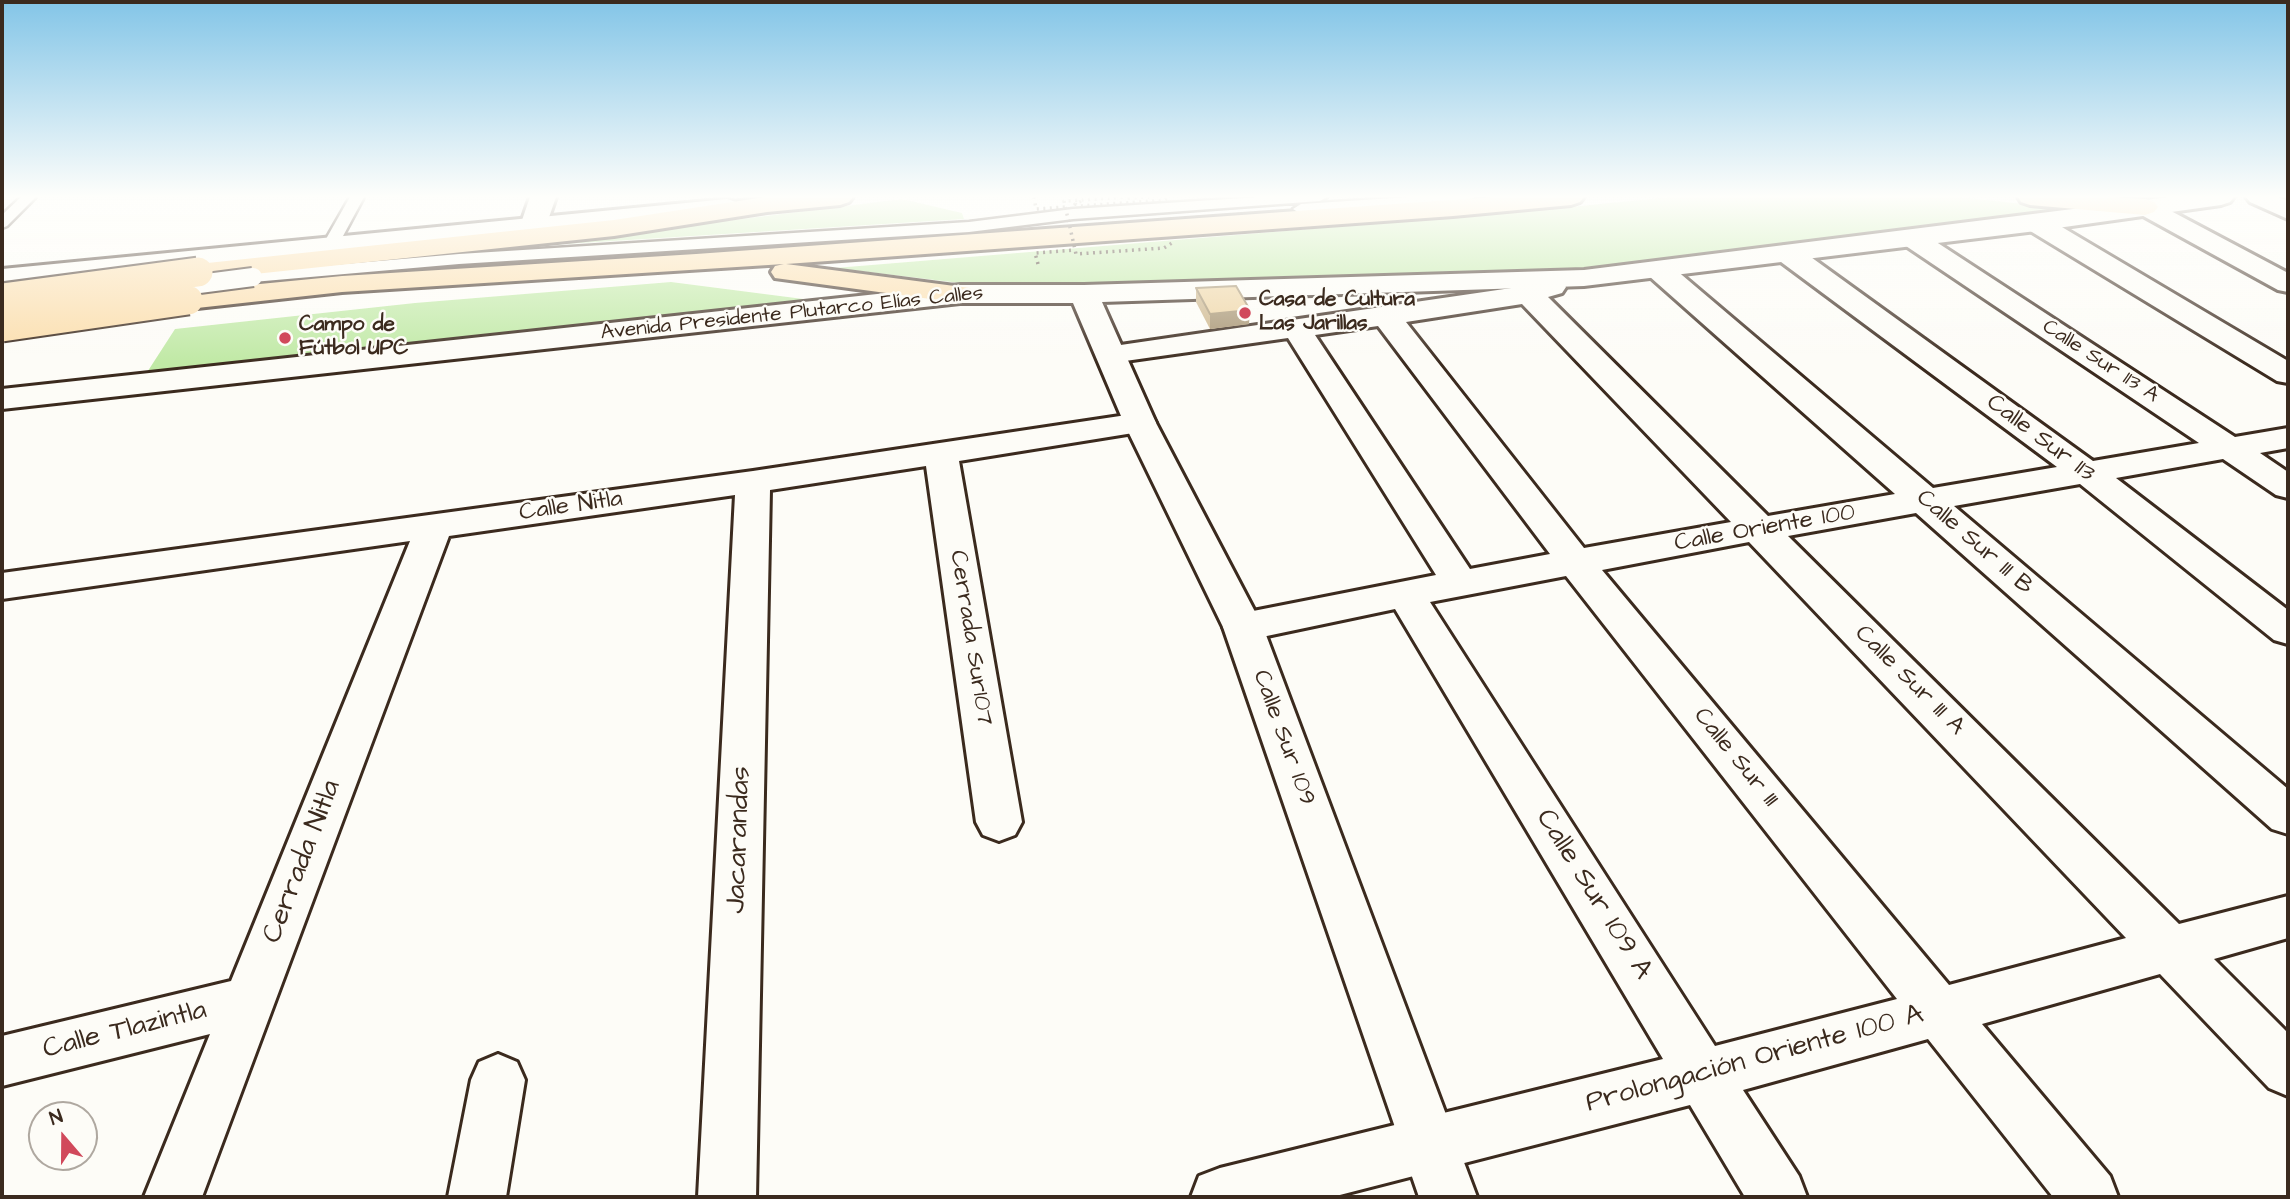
<!DOCTYPE html>
<html>
<head>
<meta charset="utf-8">
<style>
  body { margin:0 }
  #map { position:relative; width:2290px; height:1199px; overflow:hidden; background:#fdfcf7; font-family:"Architects Daughter",sans-serif }
  canvas { display:block }
  .frame { position:absolute; inset:0; border:4px solid #3b2a1e; pointer-events:none }
  .north { position:absolute; left:28px; top:1101px; width:70px; height:70px; box-sizing:border-box; background:#fdfcf7; border:2px solid #afa8a0; border-radius:50%; rotate:340deg; font-size:19px; font-weight:700; line-height:28px; text-align:center; color:#3b2a1e }
  .north::after { content:''; display:block; margin:auto; width:24px; height:32px; background:#d1495b; clip-path:polygon(50% 0,100% 100%,50% 72%,0 100%) }
</style>
</head>
<body>
<div id="map">
<canvas width="2290" height="1199"></canvas>
<div class="frame"></div>
<div class="north">N</div>
</div>
<script>
const context = document.querySelector('canvas').getContext('2d');
context.lineJoin = 'round';
function paint(path, color) { context.fillStyle = color; context.fill(path, 'evenodd'); }
const toPath = rows => new Path2D(rows.map(r => 'M' + r).join(''));
function stroke(path, color, width, dash) { context.strokeStyle = color; context.lineWidth = width; context.lineCap = dash ? 'butt' : 'round'; context.setLineDash(dash || []); context.stroke(path); }
function write(font, color, halo, rows, align = 'center') {
  context.font = font + ' "Architects Daughter",sans-serif'; context.lineWidth = 5; context.setLineDash([]); context.textBaseline = 'middle'; context.strokeStyle = halo; context.fillStyle = color; for (const [text, x, y, turn = 0] of rows) {
    context.save(); context.translate(x, y); context.rotate((+turn || 0) * Math.PI / 180); context.textAlign = isNaN(turn) ? turn : align; if (halo) context.strokeText(text, 0, 0); context.fillText(text, 0, 0); context.restore();
  }
}
const green = toPath([
  [1670,197,1959,197,2096,212,1577,273,985,286,835,268,1541,210],
  [902,199,962,213,964,219,517,247],
  [671,282,842,304,144,377,175,329,415,303]
]);
const service = toPath([
  [21,197,36,197,7,226,2,228,2,215,21,197],
  [350,197,364,197,336,249,324,249,322,246,350,197],
  [1260,197,1327,197,1320,201,1073,219,969,232,459,264,253,282,245,277,253,272,459,254,969,222,1073,209,1260,197],
  [1410,197,1475,197,1468,201,1301,214,1293,209,1301,204,1410,197]
]);
const minor = toPath([
  [530,197,556,197,546,226,542,232,533,234,524,232,520,226,530,197],
  [2246,197,2278,197,2288,201,2288,219,2250,202,2246,197],
  [2145,199,2154,202,2288,273,2288,292,2278,290,2136,212,2132,207,2136,202,2145,199],
  [2036,215,2045,217,2288,361,2288,383,2277,381,2027,229,2023,223,2027,217,2036,215],
  [1912,230,1921,232,2235,437,2288,428,2288,448,2260,453,2288,472,2288,498,2276,495,2223,459,2116,478,2288,610,2288,644,2274,640,2080,484,1954,506,2288,789,2288,834,2272,829,1916,513,1788,536,2179,924,2288,896,2288,938,2214,959,2288,1033,2288,1096,2269,1088,2160,974,1982,1024,2110,1176,2118,1197,2053,1197,1928,1039,1743,1090,1799,1176,1807,1197,1745,1197,1690,1105,1332,1197,1191,1197,1199,1176,1220,1168,1663,1059,1395,609,1243,641,1229,637,1223,627,1229,617,1243,613,1436,575,1288,338,1111,363,1100,360,1096,354,1100,348,1525,286,1552,279,1562,281,1566,287,1562,293,1548,297,1768,516,1895,494,1649,276,1645,270,1649,264,1659,262,1669,264,1933,488,2057,467,1777,259,1773,253,1777,247,1787,245,1797,247,2093,461,2199,443,1903,244,1899,238,1903,232,1912,230],
  [1522,304,1731,522,1584,548,1406,322,1522,304],
  [1378,326,1550,554,1470,569,1315,335,1378,326],
  [1749,542,2126,938,1949,985,1602,570,1749,542],
  [1566,576,1897,999,1715,1046,1430,602,1566,576],
  [1140,413,1152,416,1156,423,1152,430,959,461,1022,822,1015,835,999,841,983,835,976,822,926,466,770,490,756,1197,698,1197,735,495,449,536,202,1197,144,1197,210,1034,2,1086,2,1036,231,981,410,541,2,599,2,573,753,471,1140,413],
  [498,1054,517,1062,525,1080,506,1197,448,1197,471,1080,479,1062,498,1054]
]);
const tertiary = toPath([
  [2169,197,2234,197,2230,202,2221,205,2036,231,1584,286,1102,302,1156,423,1263,627,1477,1197,1419,1197,1223,627,1124,423,1073,303,960,303,2,409,2,389,960,285,1084,285,1584,270,2169,197],
  [727,199,736,202,740,207,736,212,2,285,2,269,727,199]
]);
const primary = toPath([
  [765,197,853,197,849,202,840,205,767,212,614,236,198,280,188,278,184,272,188,266,198,264,614,220,765,197],
  [1493,197,1584,197,1580,202,1571,205,1453,216,786,264,970,288,974,294,970,300,960,303,775,278,771,272,775,266,784,264,342,292,188,309,178,306,174,300,178,294,188,291,342,276,696,254,1493,197],
  [2018,197,2114,197,2145,199,2154,202,2158,207,2154,212,2145,215,2030,205,2021,202,2018,197]
]);
const pathBridge = toPath([
  [1034,197,1036,209,1065,207],
  [1129,197,1064,201,1076,254,1164,248,1172,243],
  [1128,198,1151,197],
  [1081,201,1075,204,1080,206,1165,200,1169,197],
  [1038,264,1035,253,1075,250]
]);
const serviceBridge = toPath([
  [176,287,253,277]
]);
const primaryBridge = toPath([
  [2,298,198,272],
  [2,327,188,300]
]);
const wall = toPath([
  [1196,288,1249,324,1210,329,1196,302]
]);
const shadedWall = toPath([
  [1250,310,1249,324,1210,329,1210,314]
]);
const building = toPath([
  [1236,286,1250,310,1210,314,1196,288,1236,286]
]);
const markers = [
  [1245,313,7,"#d1495b"],
  [285,338,7,"#d1495b"]
];
const farPoinames = [
  ["Casa de Cultura",1259,301],
  ["Las Jarillas",1259,325],
  ["Campo de",299,326],
  ["Fútbol UPC",299,350]
];
const farStreetnames = [
  ["Avenida Presidente Plutarco Elías Calles",792,314,-6],
  ["Calle Sur 113 A",2100,362,33]
];
const streetNames = [
  ["Calle Sur 113",2040,439,37],
  ["Calle Nitla",571,507,-8],
  ["Calle Oriente 100",1765,529,-10],
  ["Calle Sur 111 B",1974,543,41],
  ["Cerrada Sur107",970,638,81],
  ["Calle Sur 111 A",1909,681,45],
  ["Calle Sur 109",1283,738,70],
  ["Calle Sur 111",1735,758,51]
];
const nearStreetnames = [
  ["Jacarandas",740,840,-88],
  ["Cerrada Nitla",303,862,-69],
  ["Calle Sur 109 A",1593,895,58],
  ["Calle Tlazintla",125,1031,-14],
  ["Prolongación Oriente 100 A",1755,1060,-15]
];
paint(green, '#c0e9a5');
stroke(service, '#3b2a1e', 5);
stroke(minor, '#3b2a1e', 6);
stroke(tertiary, '#3b2a1e', 6);
stroke(primary, '#3b2a1e', 6);
paint(service, '#fdfcf7');
paint(minor, '#fdfcf7');
paint(tertiary, '#fdfcf7');
paint(primary, '#fbddab');
stroke(serviceBridge, '#3b2a1e', 22, []);
stroke(primaryBridge, '#3b2a1e', 33, []);
stroke(pathBridge, '#3b2a1e', 3.5, [2, 4.5]);
stroke(serviceBridge, '#fdfcf7', 18);
stroke(primaryBridge, '#fbddab', 29);
paint(wall, '#cdb68c');
paint(shadedWall, '#a79472');
paint(building, '#eed4a3');
stroke(building, '#a79472', 2);
const sky = context.createLinearGradient(0, 0, 0, 364);
sky.addColorStop(0, '#83c5e7');
sky.addColorStop(0.54, '#fefefb');
sky.addColorStop(1, '#fefefb00');
context.fillStyle = sky;
context.fillRect(0, 0, 2290, 364);
for (const [x, y, r, color] of markers) { const dot = new Path2D(); dot.arc(x, y, r, 0, 2 * Math.PI); context.fillStyle = color; context.fill(dot); stroke(dot, '#fdfcf7', 2.5); }
write('bold 21px', '#3b2a1e', '#fdfcf7', farPoinames, 'left');
write('21px', '#3b2a1e', '#fdfcf7', farStreetnames);
write('24px', '#3b2a1e', '#fdfcf7', streetNames);
write('28px', '#3b2a1e', '#fdfcf7', nearStreetnames);
</script>
</body>
</html>
